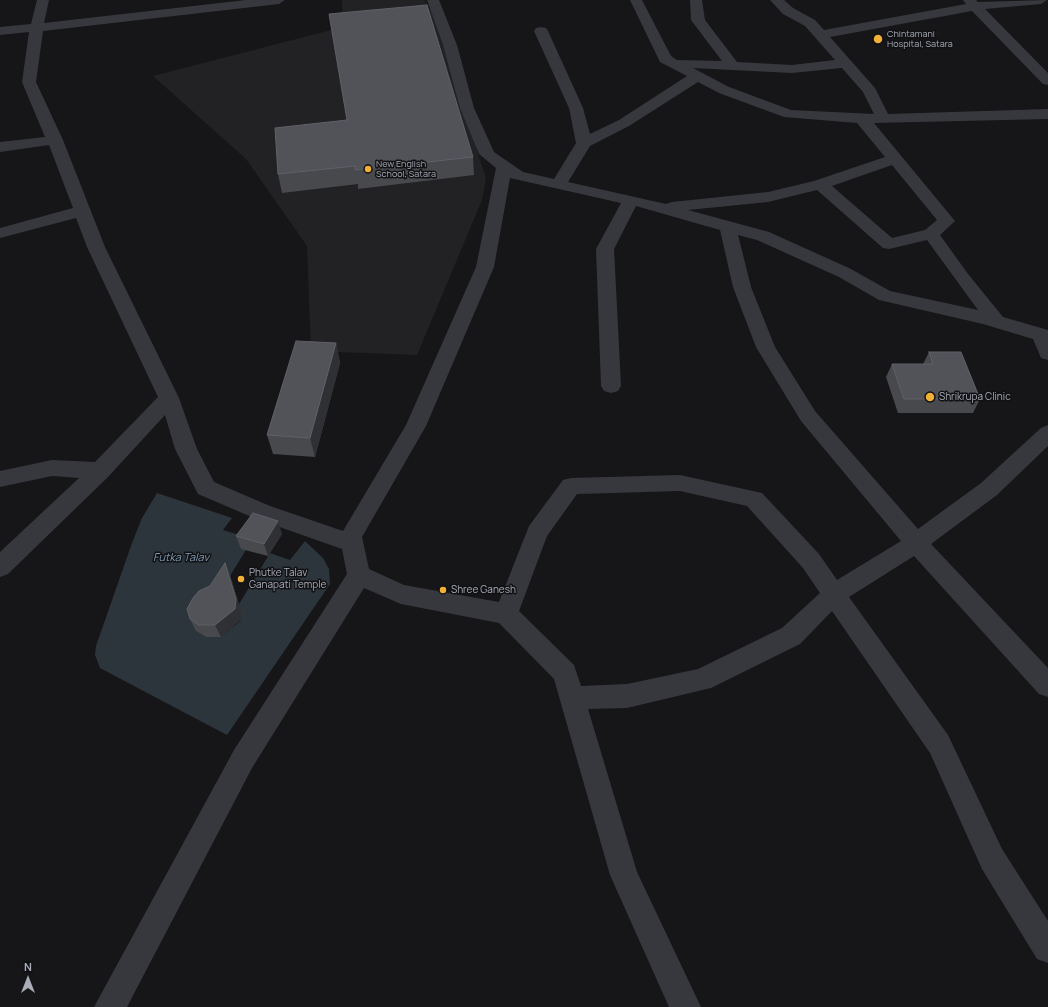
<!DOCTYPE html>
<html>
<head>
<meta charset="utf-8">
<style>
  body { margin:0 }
  #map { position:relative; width:1048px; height:1007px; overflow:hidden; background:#161618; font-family:Manrope,sans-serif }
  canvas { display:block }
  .north { position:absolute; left:8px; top:959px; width:40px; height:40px; -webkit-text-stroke:3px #111113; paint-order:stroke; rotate:0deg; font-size:11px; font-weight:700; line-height:16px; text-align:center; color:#a8adb8 }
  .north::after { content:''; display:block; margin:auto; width:14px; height:18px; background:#a8adb8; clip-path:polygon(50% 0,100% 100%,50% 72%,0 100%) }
</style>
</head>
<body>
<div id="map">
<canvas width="1048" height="1007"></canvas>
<div class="north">N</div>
</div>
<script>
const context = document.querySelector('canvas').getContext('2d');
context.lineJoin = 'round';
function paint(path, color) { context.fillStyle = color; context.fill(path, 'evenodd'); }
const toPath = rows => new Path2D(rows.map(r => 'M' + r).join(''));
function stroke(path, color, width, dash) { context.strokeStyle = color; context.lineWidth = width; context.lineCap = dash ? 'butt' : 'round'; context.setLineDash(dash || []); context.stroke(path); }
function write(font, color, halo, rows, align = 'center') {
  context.font = font + ' Manrope,sans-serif'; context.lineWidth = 3; context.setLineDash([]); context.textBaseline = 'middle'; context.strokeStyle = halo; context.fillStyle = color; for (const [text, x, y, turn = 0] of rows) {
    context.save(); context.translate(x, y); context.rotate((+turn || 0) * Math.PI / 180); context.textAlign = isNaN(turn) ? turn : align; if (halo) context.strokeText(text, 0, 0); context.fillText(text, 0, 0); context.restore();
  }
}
const built = toPath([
  [342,0,425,0,433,15,486,178,482,200,417,355,311,351,307,246,246,159,153,76,343,27]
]);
const water = toPath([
  [157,493,232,518,223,530,249,538,246,550,196,631,206,637,221,637,240,621,241,611,239,604,270,553,290,560,305,541,323,558,329,569,330,584,227,735,100,668,95,655,96,646,132,543,142,518]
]);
const minor = toPath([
  [37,0,49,0,44,23,246,0,285,0,279,4,43,31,36,82,63,140,105,247,179,398,197,449,214,482,270,506,343,531,406,425,476,267,496,168,479,154,460,108,443,45,427,0,439,0,457,45,474,108,494,152,523,172,554,179,576,143,569,108,534,31,536,28,541,27,546,28,548,31,583,108,590,134,619,120,687,76,660,62,630,0,642,0,671,56,677,60,722,61,691,20,690,0,702,0,705,20,737,62,792,65,835,60,805,26,783,14,770,0,784,0,793,8,815,20,824,30,966,4,963,0,976,0,978,2,1047,0,1041,4,985,9,1048,73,1048,85,1043,84,972,11,830,37,875,88,888,114,1048,109,1048,119,874,123,955,221,940,235,968,274,1003,317,1048,330,1048,360,1041,358,1033,339,983,324,879,300,839,277,757,240,738,235,751,287,775,347,815,411,918,529,981,483,1041,428,1048,425,1048,446,997,495,931,544,1048,668,1048,697,1039,694,914,556,849,597,948,735,1002,849,1048,921,1048,963,1037,959,982,869,930,753,832,611,800,644,711,688,627,708,588,709,637,872,701,1007,669,1007,610,875,554,679,499,623,401,604,364,588,252,768,127,1007,94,1007,234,750,347,574,342,549,254,518,198,494,175,449,165,415,108,477,8,574,0,577,0,552,79,478,52,476,0,487,0,471,52,460,95,462,158,397,87,247,76,218,0,238,0,228,73,208,49,145,0,152,0,142,45,137,22,82,29,32,0,35,0,27,31,24,37,0],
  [693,68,792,73,842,68,863,92,874,114,791,110,729,87,693,68],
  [698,82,719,93,784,117,857,123,885,157,814,181,768,192,672,202,666,204,568,182,590,146,629,126,698,82],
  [892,165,937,220,925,230,892,238,832,186,892,165],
  [510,178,621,203,596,249,601,386,604,391,611,393,618,391,621,386,614,249,636,206,720,230,733,287,756,347,801,421,901,541,837,580,819,554,762,493,680,475,571,478,563,480,529,526,499,602,404,585,369,569,362,537,426,426,494,267,510,178],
  [817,190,883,248,889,249,927,240,978,310,890,291,851,269,769,232,688,210,768,202,817,190],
  [680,491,747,506,803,568,820,593,782,628,698,669,627,684,581,686,574,665,519,611,547,536,577,494,680,491]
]);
const wall = toPath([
  [275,128,473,157,474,175,358,189,358,184,282,193,278,174],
  [336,343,340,363,315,457,273,454,267,435],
  [929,352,980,399,973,413,898,413,886,377,892,364,923,364],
  [282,534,268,556,241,549,236,536],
  [225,563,230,575,241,611,240,620,221,637,206,637,196,631,190,619,210,586]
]);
const shadedWall = toPath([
  [336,343,340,363,315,457,310,438],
  [278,521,282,534,268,556,264,544],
  [225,563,230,575,241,611,240,620,221,637,215,625]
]);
const building = toPath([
  [427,5,473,157,355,170,355,166,278,174,275,128,347,120,329,14,427,5],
  [296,341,336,343,310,438,267,435,296,341],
  [929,352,961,352,980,399,904,399,892,364,933,364,929,352],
  [253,513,278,521,264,544,236,536,253,513],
  [225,563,236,599,235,609,215,625,199,625,190,619,187,609,193,598,199,591,210,586,225,563]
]);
const markers = [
  [878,39,5,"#f2b134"],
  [368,169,4,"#f2b134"],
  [930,397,5,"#f2b134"],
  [241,579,4,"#f2b134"],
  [443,590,4,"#f2b134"]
];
const farPoinames = [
  ["Chintamani",887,34],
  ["Hospital, Satara",887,44],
  ["New English",376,164],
  ["School, Satara",376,174]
];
const poiNames = [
  ["Shrikrupa Clinic",939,397],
  ["Phutke Talav",249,573],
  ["Ganapati Temple",249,585],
  ["Shree Ganesh",451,590]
];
const waterNames = [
  ["Futka Talav",181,558]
];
paint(built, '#222225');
paint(water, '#2c353c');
paint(minor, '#37383d');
paint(wall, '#47494d');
paint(shadedWall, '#2f3033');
paint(building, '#525359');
stroke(building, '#5f6168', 1);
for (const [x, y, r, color] of markers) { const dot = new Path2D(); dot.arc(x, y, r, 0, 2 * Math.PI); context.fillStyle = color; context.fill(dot); stroke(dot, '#111113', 1.5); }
write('9px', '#a8adb8', '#111113', farPoinames, 'left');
write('10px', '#a8adb8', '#111113', poiNames, 'left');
write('italic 11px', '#7f9bb3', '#111113', waterNames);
</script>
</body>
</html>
